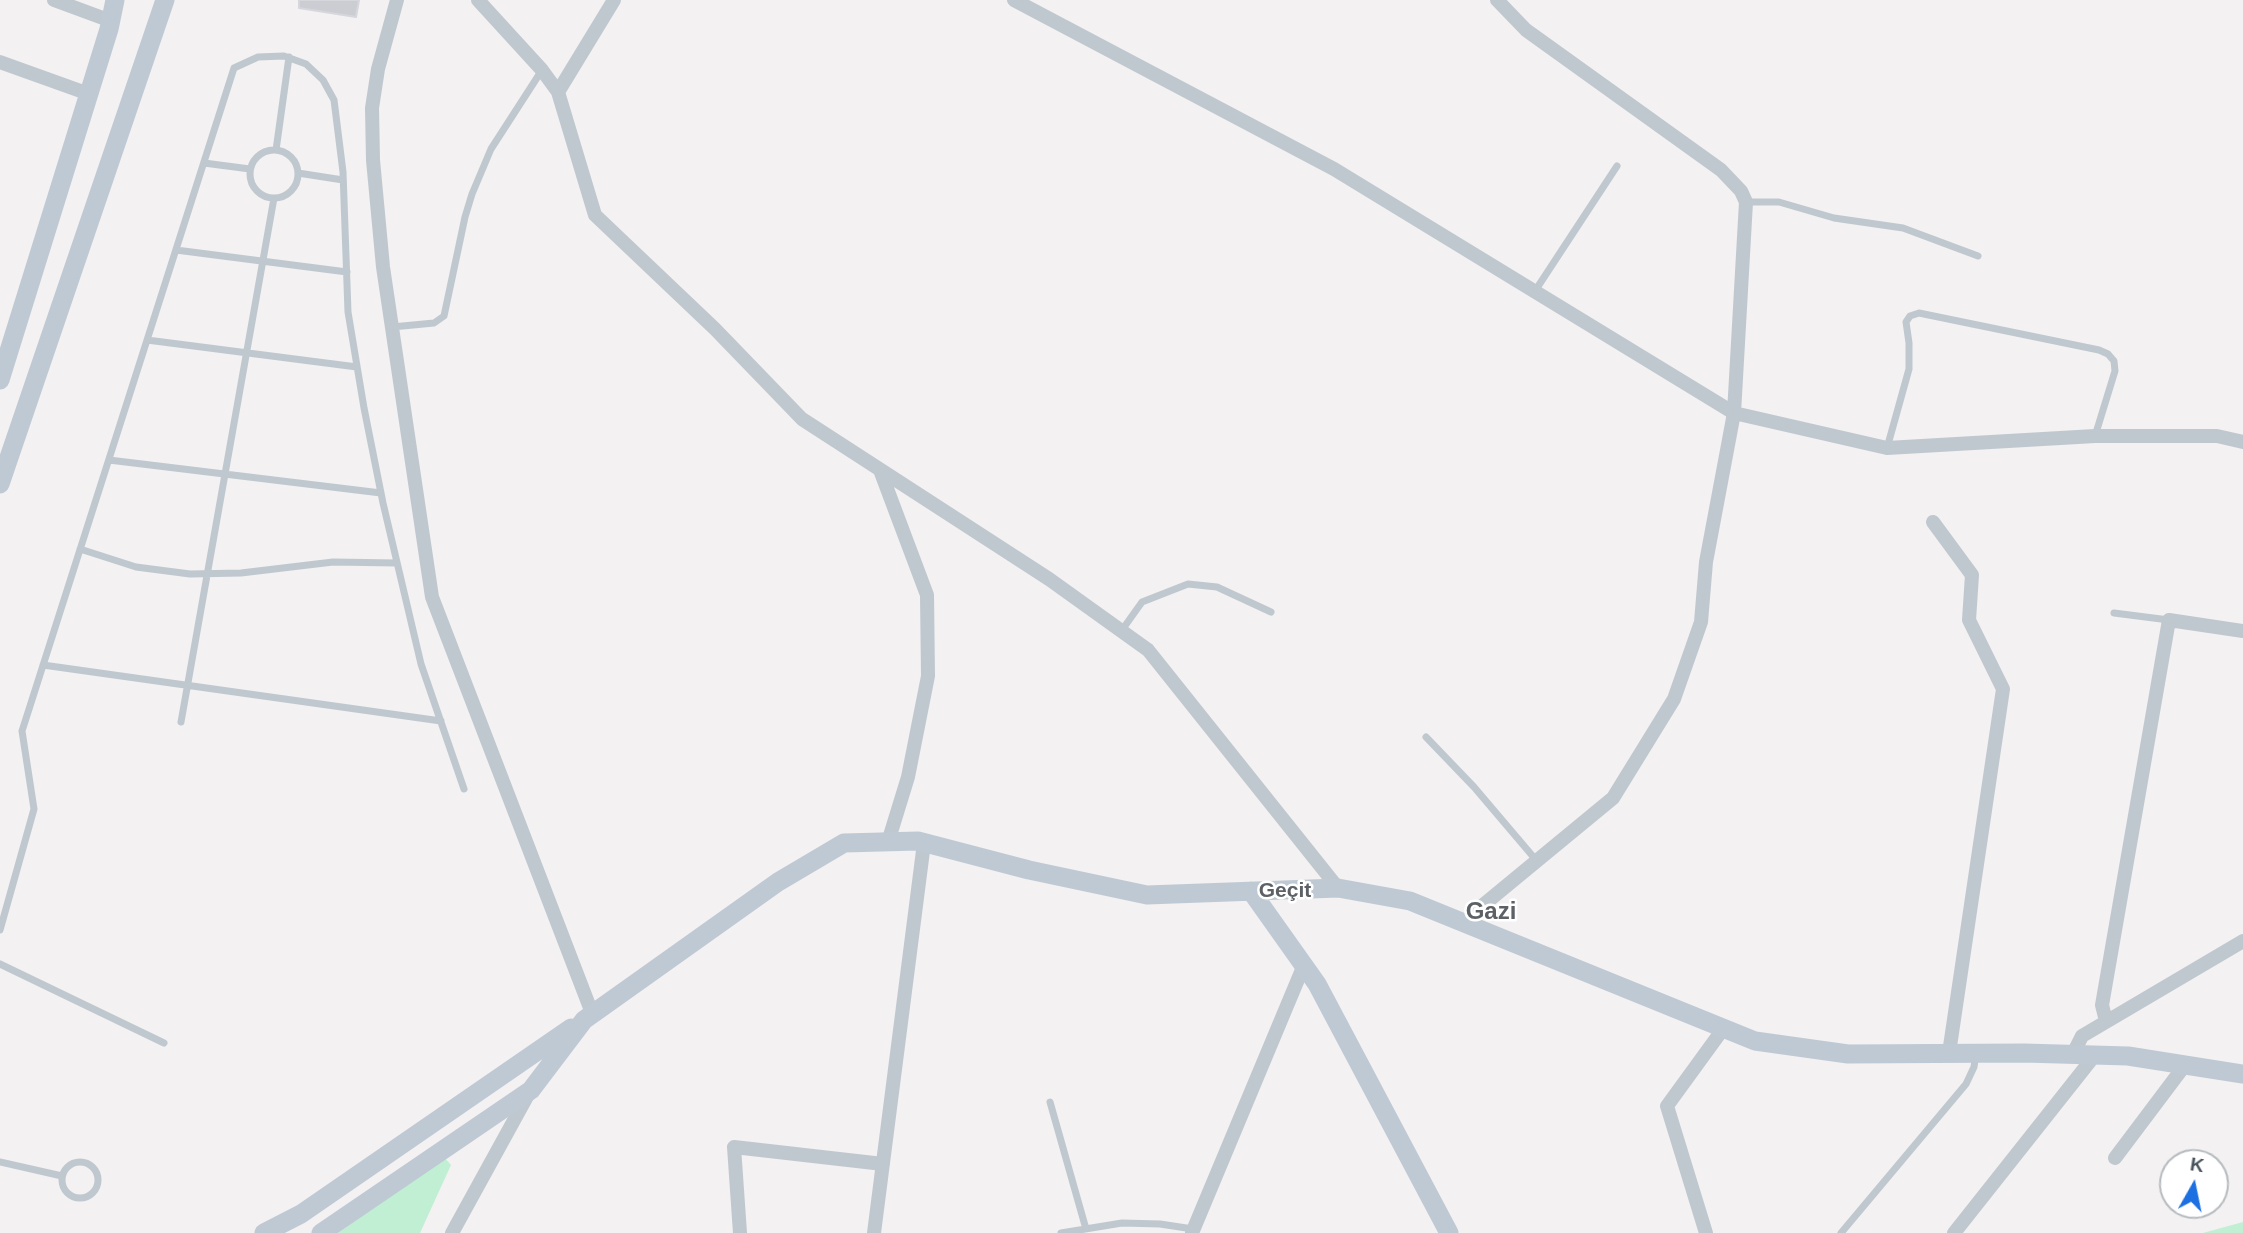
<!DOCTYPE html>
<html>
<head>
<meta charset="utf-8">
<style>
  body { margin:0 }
  #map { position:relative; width:2243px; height:1233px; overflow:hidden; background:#f3f1f1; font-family:Arial,sans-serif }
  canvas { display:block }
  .north { position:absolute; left:2159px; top:1149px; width:70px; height:70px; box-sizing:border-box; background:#fff; border:2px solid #b6bbbf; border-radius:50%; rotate:9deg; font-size:19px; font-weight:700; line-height:28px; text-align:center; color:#49545e }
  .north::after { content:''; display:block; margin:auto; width:24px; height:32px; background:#1d70e1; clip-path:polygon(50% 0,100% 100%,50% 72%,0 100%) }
</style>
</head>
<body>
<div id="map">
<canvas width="2243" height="1233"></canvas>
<div class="north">K</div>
</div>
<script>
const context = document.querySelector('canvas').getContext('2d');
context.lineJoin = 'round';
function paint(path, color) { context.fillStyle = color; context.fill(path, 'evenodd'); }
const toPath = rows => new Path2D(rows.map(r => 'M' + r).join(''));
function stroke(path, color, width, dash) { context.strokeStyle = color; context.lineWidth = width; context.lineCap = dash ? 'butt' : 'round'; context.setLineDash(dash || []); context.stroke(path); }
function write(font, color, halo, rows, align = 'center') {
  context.font = font + ' Arial,sans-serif'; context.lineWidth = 5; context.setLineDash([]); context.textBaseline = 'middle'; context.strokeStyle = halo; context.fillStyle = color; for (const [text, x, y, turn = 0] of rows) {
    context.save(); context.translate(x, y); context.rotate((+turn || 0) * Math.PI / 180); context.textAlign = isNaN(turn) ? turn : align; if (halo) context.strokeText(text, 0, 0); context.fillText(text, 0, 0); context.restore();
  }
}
const green = toPath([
  [444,1157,451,1165,420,1233,338,1233],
  [2243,1222,2243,1233,2203,1233]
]);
const building = toPath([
  [299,0,359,0,356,17,299,8,299,0]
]);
const lane = toPath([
  '250 174a24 24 0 1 1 48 0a24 24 0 1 1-48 0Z',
  [276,150,289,57],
  [204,163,250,169],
  [298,173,343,180],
  [1746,202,1779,202,1834,218,1903,228,1978,256],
  [176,250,347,272],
  [1535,291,1617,166],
  [392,327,434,323,444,316,465,217,472,194,491,149,542,70],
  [147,340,357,367],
  [1887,448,1909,369,1909,343,1906,322,1910,316,1919,313,2099,350,2108,354,2114,361,2115,371,2095,436],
  [109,460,381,493],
  [80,549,136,567,190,574,241,573,333,562,397,563],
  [2114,613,2169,620],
  [1122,630,1142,602,1188,584,1217,587,1271,612],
  [43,665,441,721],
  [181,722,274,198],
  [1426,737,1474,787,1536,860],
  [0,930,34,809,22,731,234,68,258,57,284,56,306,64,323,80,334,100,343,172,348,312,364,408,383,503,421,664,464,789],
  [0,964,164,1043],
  [1050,1102,1086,1229],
  '62 1180a18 18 0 1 1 36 0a18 18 0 1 1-36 0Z',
  [0,1162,62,1176],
  [1061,1233,1122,1223,1160,1224,1193,1229],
  [1841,1233,1966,1084,1974,1067,1976,1054]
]);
const street = toPath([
  [54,0,111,21],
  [397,0,378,69,372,108,373,160,383,267,432,597,592,1013],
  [478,0,542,70,558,92,595,215,715,329,802,419,1049,579,1148,650,1338,888],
  [1014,0,1334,169,1734,413,1887,448,2095,436,2217,436,2243,442],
  [0,62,89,94],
  [558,92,614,0],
  [880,470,927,595,928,676,908,777,888,842],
  [1933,522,1972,575,1969,620,2003,689,1949,1053],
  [1469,924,1482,906,1613,798,1674,699,1701,622,1706,562,1734,413,1746,202,1741,191,1721,170,1526,30,1497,0],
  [2106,1021,2102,1005,2169,620,2243,631],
  [2073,1054,2082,1036,2243,941],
  [2115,1158,2185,1065],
  [452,1233,529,1093],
  [740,1233,734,1147,883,1164],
  [874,1233,924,843],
  [1192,1233,1304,965],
  [1706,1233,1667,1106,1723,1029],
  [1954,1233,2095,1055]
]);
const secondary = toPath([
  [0,380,109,29,115,0],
  [0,484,165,0],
  [1251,891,1317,984,1449,1233],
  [264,1233,301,1214,571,1028],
  [321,1233,531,1090,584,1020,778,882,844,843,918,841,1029,870,1147,895,1338,888,1410,901,1755,1041,1848,1054,2024,1053,2128,1056,2243,1074]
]);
const quarterNames = [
  ["Geçit",1285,891]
];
const districtNames = [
  ["Gazi",1491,912]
];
paint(green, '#c1efd3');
paint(building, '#cbcdd3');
stroke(building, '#d5d7dc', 2);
stroke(lane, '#bfc8cf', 7);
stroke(street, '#bfc8cf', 14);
stroke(secondary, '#bfc9d4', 19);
write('bold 21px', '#5d6166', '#fff', quarterNames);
write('bold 24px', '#5d6166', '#fff', districtNames);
</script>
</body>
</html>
